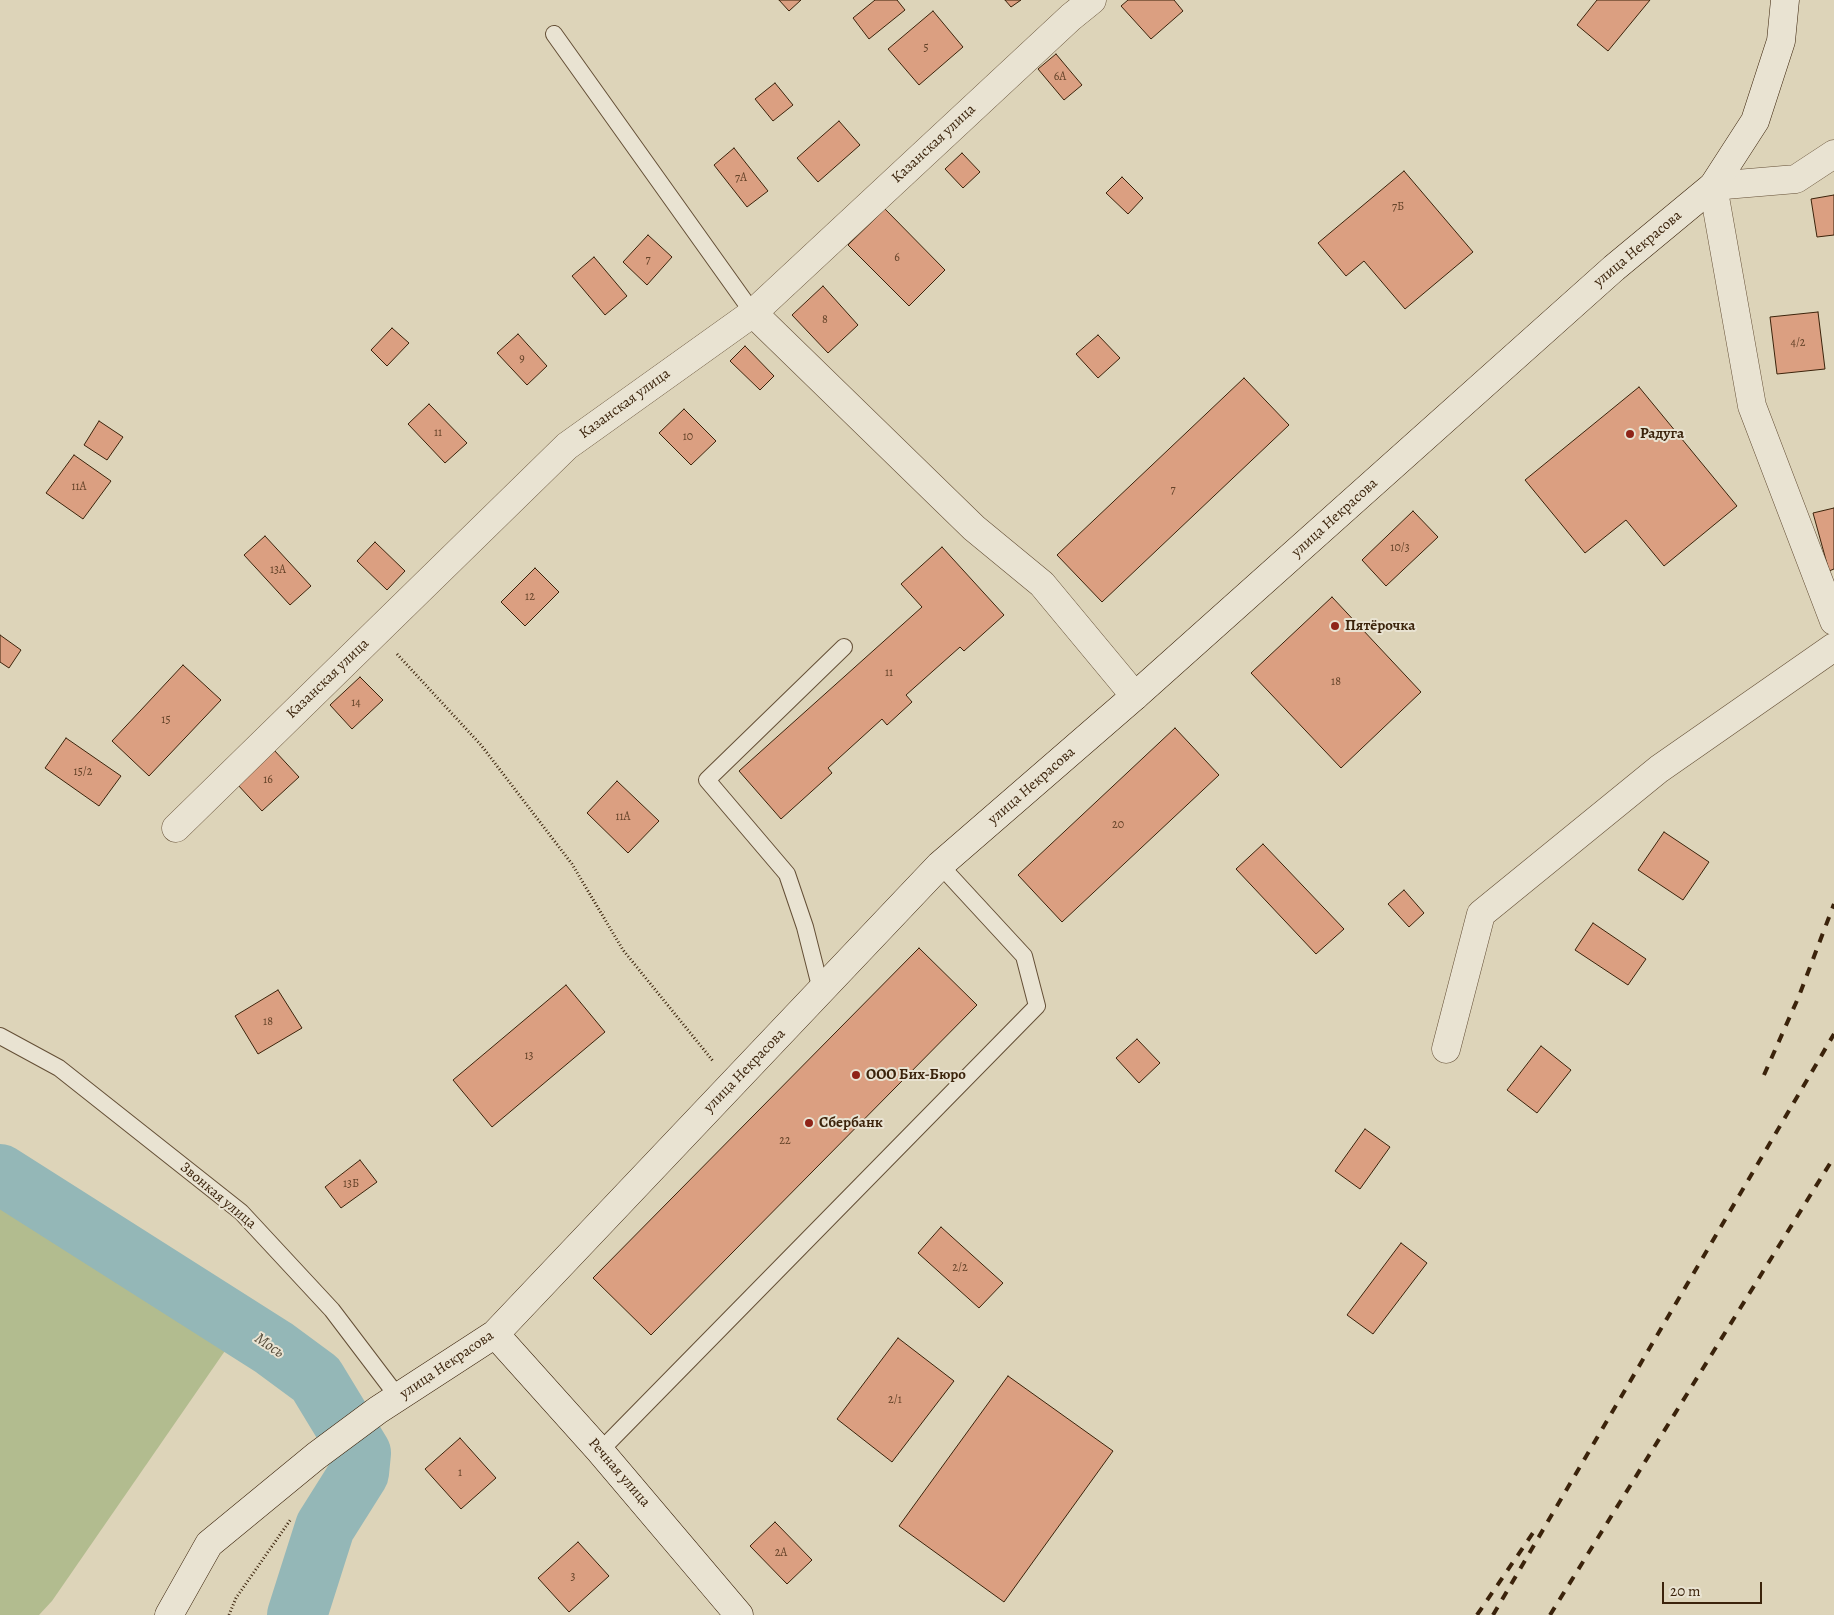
<!DOCTYPE html>
<html>
<head>
<meta charset="utf-8">
<style>
  body { margin:0 }
  #map { position:relative; width:1834px; height:1615px; overflow:hidden; background:#ddd4b9; font-family:Alegreya,serif }
  canvas { display:block }
  .scale { position:absolute; left:1662px; top:1582px; width:100px; height:22px; box-sizing:border-box; border:2px solid #3b230b; border-top:0; padding-left:6px; font-size:15px; line-height:18px; white-space:nowrap; color:#3b230b; -webkit-text-stroke:4px #e9e3d2; paint-order:stroke }
</style>
</head>
<body>
<div id="map">
<canvas width="1834" height="1615"></canvas>
<div class="scale">20 m</div>
</div>
<script>
const context = document.querySelector('canvas').getContext('2d');
context.lineJoin = 'round';
function paint(path, color) { context.fillStyle = color; context.fill(path, 'evenodd'); }
const toPath = rows => new Path2D(rows.map(r => 'M' + r).join(''));
function stroke(path, color, width, dash) { context.strokeStyle = color; context.lineWidth = width; context.lineCap = dash ? 'butt' : 'round'; context.setLineDash(dash || []); context.stroke(path); }
function write(font, color, halo, rows, align = 'center') {
  context.font = font + ' Alegreya,serif'; context.lineWidth = 4; context.setLineDash([]); context.textBaseline = 'middle'; context.strokeStyle = halo; context.fillStyle = color; for (const [text, x, y, turn = 0] of rows) {
    context.save(); context.translate(x, y); context.rotate((+turn || 0) * Math.PI / 180); context.textAlign = isNaN(turn) ? turn : align; if (halo) context.strokeText(text, 0, 0); context.fillText(text, 0, 0); context.restore();
  }
}
const green = toPath([
  [0,1206,229,1345,52,1601,39,1615,0,1615]
]);
const river = toPath([
  [0,1174,274,1348,316,1379,361,1453,359,1473,325,1527,297,1615]
]);
const building = toPath([
  [779,0,801,0,789,11,779,0],
  [875,0,897,0,905,10,869,39,853,18,875,0],
  [1005,0,1021,0,1011,7,1005,0],
  [1128,0,1174,0,1183,11,1151,39,1121,6,1128,0],
  [1597,0,1650,0,1608,51,1577,25,1597,0],
  [933,11,963,47,919,85,888,49,933,11],
  [1056,54,1082,85,1064,100,1038,69,1056,54],
  [775,83,793,105,773,121,755,99,775,83],
  [839,121,860,145,818,182,797,158,839,121],
  [734,148,768,191,747,207,714,165,734,148],
  [962,153,980,172,963,188,945,169,962,153],
  [1404,171,1473,252,1405,309,1364,261,1346,276,1318,243,1404,171],
  [1122,177,1143,198,1128,214,1106,193,1122,177],
  [1834,195,1834,235,1817,237,1811,199,1834,195],
  [885,209,945,270,909,306,848,245,885,209],
  [648,235,672,257,647,285,623,262,648,235],
  [594,257,627,296,605,315,572,276,594,257],
  [823,286,858,325,828,353,792,315,823,286],
  [1818,312,1825,369,1777,374,1770,317,1818,312],
  [392,328,409,343,387,366,371,350,392,328],
  [518,334,547,366,527,385,497,353,518,334],
  [1098,335,1120,358,1098,378,1076,354,1098,335],
  [745,346,774,376,760,390,730,361,745,346],
  [1244,378,1289,425,1102,602,1057,555,1244,378],
  [1639,387,1737,506,1664,566,1626,520,1585,553,1525,480,1639,387],
  [429,404,467,443,445,463,408,424,429,404],
  [684,409,716,441,691,465,659,433,684,409],
  [99,421,123,437,107,460,84,445,99,421],
  [74,455,111,481,83,519,46,493,74,455],
  [1834,508,1834,569,1829,571,1813,513,1834,508],
  [1413,511,1438,537,1386,586,1362,560,1413,511],
  [265,536,311,586,290,605,244,555,265,536],
  [375,542,405,571,387,590,357,561,375,542],
  [942,547,1004,615,964,651,960,647,906,695,912,702,887,725,882,719,828,768,832,773,781,819,739,771,922,607,901,584,942,547],
  [535,568,559,592,525,626,501,602,535,568],
  [1332,597,1421,692,1341,768,1251,673,1332,597],
  [0,635,21,650,9,668,0,662,0,635],
  [183,665,221,700,149,776,112,741,183,665],
  [360,677,383,700,352,729,330,705,360,677],
  [1175,728,1219,775,1062,922,1018,875,1175,728],
  [66,738,121,776,99,806,45,768,66,738],
  [274,750,299,777,262,811,237,784,274,750],
  [617,781,659,821,628,853,587,813,617,781],
  [1664,832,1709,862,1683,900,1638,870,1664,832],
  [1263,844,1344,929,1316,954,1236,869,1263,844],
  [1404,890,1424,913,1409,927,1388,904,1404,890],
  [1593,923,1646,959,1628,985,1575,950,1593,923],
  [919,948,977,1005,651,1335,593,1278,919,948],
  [566,985,605,1032,492,1127,453,1080,566,985],
  [278,990,302,1028,258,1054,235,1016,278,990],
  [1137,1039,1160,1063,1139,1083,1116,1058,1137,1039],
  [1541,1046,1571,1070,1537,1113,1507,1090,1541,1046],
  [1365,1129,1390,1147,1360,1189,1335,1171,1365,1129],
  [360,1160,377,1182,341,1208,325,1187,360,1160],
  [941,1227,1003,1283,979,1308,918,1253,941,1227],
  [1401,1243,1427,1263,1373,1334,1347,1315,1401,1243],
  [898,1338,954,1381,892,1462,837,1419,898,1338],
  [1008,1376,1113,1451,1004,1602,899,1526,1008,1376],
  [460,1438,496,1478,461,1509,425,1469,460,1438],
  [775,1522,812,1560,787,1584,750,1546,775,1522],
  [578,1542,609,1576,569,1612,538,1578,578,1542]
]);
const path = toPath([
  [397,654,481,745,572,864,623,950,713,1061],
  [229,1615,236,1598,291,1519]
]);
const lane = toPath([
  [554,34,753,313],
  [821,990,805,927,787,874,707,780,844,647],
  [0,1036,59,1068,241,1212,332,1310,398,1397],
  [600,1451,1037,1006,1024,956,940,865]
]);
const street = toPath([
  [1834,154,1796,179,1713,186,1752,406,1834,621],
  [753,313,974,528,1042,584,1135,696],
  [176,828,567,446,753,313,1071,17,1092,0],
  [1446,1049,1481,914,1659,769,1834,647]
]);
const secondary = toPath([
  [495,1334,600,1451,739,1615],
  [169,1615,209,1544,316,1456,378,1410,495,1334,940,865,1135,696,1614,268,1713,186,1755,121,1781,41,1785,0]
]);
const rail = toPath([
  [1764,1075,1799,996,1834,904],
  [1477,1615,1537,1527],
  [1493,1615,1834,1034],
  [1550,1615,1834,1157]
]);
const markers = [
  [1630,434,5,"#8f2418"],
  [1335,626,5,"#8f2418"],
  [856,1075,5,"#8f2418"],
  [809,1123,5,"#8f2418"]
];
const numberNames = [
  ["5",926,48],
  ["6А",1060,77],
  ["7А",741,178],
  ["7Б",1398,207],
  ["6",897,258],
  ["7",648,260],
  ["8",825,320],
  ["4/2",1798,343],
  ["9",522,359],
  ["11",438,433],
  ["10",688,437],
  ["11А",79,487],
  ["7",1173,490],
  ["10/3",1400,548],
  ["13А",278,570],
  ["12",530,597],
  ["11",889,673],
  ["18",1336,682],
  ["14",356,703],
  ["15",166,720],
  ["15/2",83,772],
  ["16",268,780],
  ["11А",623,817],
  ["20",1118,825],
  ["18",268,1022],
  ["13",529,1056],
  ["22",785,1141],
  ["13Б",351,1184],
  ["2/2",960,1268],
  ["2/1",895,1400],
  ["1",460,1473],
  ["2А",781,1553],
  ["3",573,1577]
];
const streetNames = [
  ["Казанская улица",934,144,-43],
  ["улица Некрасова",1638,249,-40],
  ["Казанская улица",625,404,-36],
  ["улица Некрасова",1335,518,-42],
  ["Казанская улица",328,679,-44],
  ["улица Некрасова",1032,786,-41],
  ["улица Некрасова",745,1071,-46],
  ["Звонкая улица",218,1196,40],
  ["улица Некрасова",447,1365,-34],
  ["Речная улица",619,1473,49]
];
const poiNames = [
  ["Радуга",1640,434],
  ["Пятёрочка",1345,626],
  ["ООО Бих-Бюро",866,1075],
  ["Сбербанк",819,1123]
];
const waterNames = [
  ["Мось",269,1346,34]
];
paint(green, '#b2bc8f');
stroke(river, '#94b7b7', 60);
paint(building, '#db9f81');
stroke(building, '#3b230b', 1);
stroke(lane, '#644f36', 18);
stroke(street, '#644f36', 29);
stroke(secondary, '#3b230b', 29);
stroke(path, '#3b230b', 3, [1, 2.5]);
stroke(lane, '#e9e3d2', 16);
stroke(street, '#e9e3d2', 28);
stroke(secondary, '#e9e3d2', 28);
stroke(rail, '#3b230b', 4, [9, 9]);
for (const [x, y, r, color] of markers) { const dot = new Path2D(); dot.arc(x, y, r, 0, 2 * Math.PI); context.fillStyle = color; context.fill(dot); stroke(dot, '#e9e3d2', 2); }
write('12px', '#634228', null, numberNames);
write('15px', '#3b230b', '#e9e3d2', streetNames);
write('bold 15px', '#3b230b', '#e9e3d2', poiNames, 'left');
write('italic 16px', '#514836', '#e9e3d2', waterNames);
</script>
</body>
</html>
